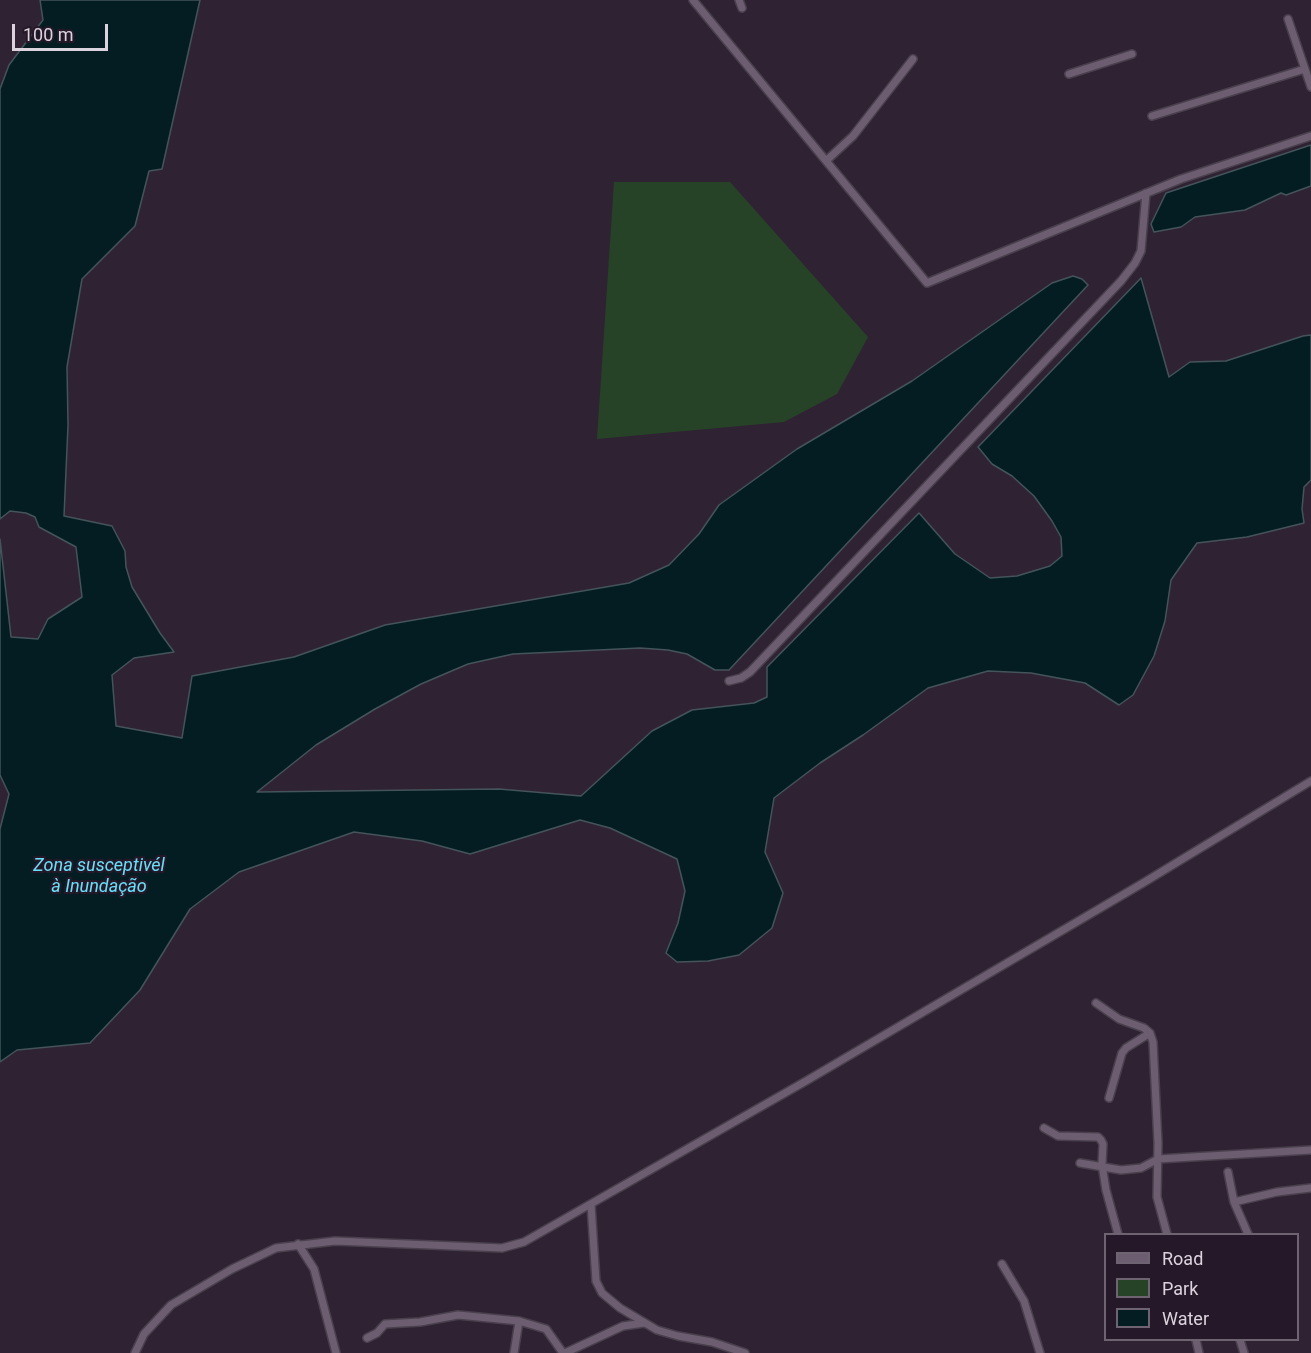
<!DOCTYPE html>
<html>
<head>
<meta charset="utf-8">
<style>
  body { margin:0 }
  #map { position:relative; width:1311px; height:1353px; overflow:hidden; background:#2f2333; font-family:Roboto,sans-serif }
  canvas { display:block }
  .legend { position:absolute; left:1104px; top:1233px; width:195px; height:108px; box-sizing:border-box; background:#251929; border:2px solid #6e6371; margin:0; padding:8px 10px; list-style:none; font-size:18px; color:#dcd3de }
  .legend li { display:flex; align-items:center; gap:12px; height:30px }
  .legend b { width:30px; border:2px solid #6e6371 }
  .scale { position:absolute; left:12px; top:24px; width:96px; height:27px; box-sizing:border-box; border:3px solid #dcd3de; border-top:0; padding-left:8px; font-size:18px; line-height:21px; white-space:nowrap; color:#dcd3de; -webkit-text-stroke:4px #251929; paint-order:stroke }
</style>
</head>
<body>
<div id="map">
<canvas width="1311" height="1353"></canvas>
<ul class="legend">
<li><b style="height:8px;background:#6c5e70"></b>Road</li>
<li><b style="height:16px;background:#274327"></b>Park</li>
<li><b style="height:16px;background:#031d22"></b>Water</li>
</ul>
<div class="scale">100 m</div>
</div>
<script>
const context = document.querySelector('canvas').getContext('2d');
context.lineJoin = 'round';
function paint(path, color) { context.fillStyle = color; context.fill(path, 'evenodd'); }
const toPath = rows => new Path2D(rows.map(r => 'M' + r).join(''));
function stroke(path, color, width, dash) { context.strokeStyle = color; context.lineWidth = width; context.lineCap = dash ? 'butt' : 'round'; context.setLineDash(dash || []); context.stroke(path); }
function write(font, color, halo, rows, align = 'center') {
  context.font = font + ' Roboto,sans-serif'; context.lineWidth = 4.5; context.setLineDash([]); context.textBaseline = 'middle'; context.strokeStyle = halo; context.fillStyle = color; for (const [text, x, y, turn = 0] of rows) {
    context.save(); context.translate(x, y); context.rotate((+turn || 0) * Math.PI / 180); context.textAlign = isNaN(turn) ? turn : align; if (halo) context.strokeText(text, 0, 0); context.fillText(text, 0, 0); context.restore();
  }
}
const green = toPath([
  [614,182,730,182,868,337,837,394,784,422,597,439]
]);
const water = toPath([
  [40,0,200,0,162,169,149,171,135,226,82,279,67,367,68,425,64,516,112,526,125,551,126,567,132,587,160,633,174,652,134,658,112,675,116,726,182,738,192,676,294,657,385,625,629,583,669,565,699,534,719,505,797,449,912,381,1052,283,1073,276,1082,279,1088,285,729,670,715,670,687,654,668,650,640,648,513,654,468,664,421,684,375,709,316,745,257,792,499,789,581,796,652,731,692,710,754,703,767,697,767,667,919,513,955,554,990,578,1017,576,1050,566,1062,556,1061,537,1052,521,1034,496,1012,476,992,464,978,447,1141,278,1169,377,1190,362,1226,361,1303,336,1311,335,1311,480,1304,487,1302,509,1304,523,1247,537,1197,543,1171,580,1165,621,1154,656,1133,695,1119,705,1085,683,1031,673,988,671,928,688,863,735,820,763,774,798,765,852,783,893,772,928,739,955,708,961,677,962,666,953,678,923,685,891,677,859,610,828,580,820,470,854,422,841,354,832,239,872,190,909,140,990,90,1043,17,1050,0,1062,0,829,9,794,0,775,0,539,11,637,38,639,48,619,82,597,76,547,39,527,35,517,26,513,10,511,0,519,0,89,9,65,43,20,40,0],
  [1311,145,1311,186,1286,195,1281,193,1245,210,1195,217,1181,227,1154,232,1151,224,1166,193,1311,145]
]);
const street = toPath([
  [693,0,927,283,1181,179,1311,136],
  [739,0,742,8],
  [1288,19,1311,87],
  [1069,74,1132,54],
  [1152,116,1305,69],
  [827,160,853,136,913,59],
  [729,681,741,678,750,672,1121,281,1135,263,1141,251,1146,193],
  [1096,1003,1119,1019,1144,1028,1150,1033,1153,1042,1158,1143,1157,1197,1167,1234],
  [1109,1098,1122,1053,1126,1048,1150,1033],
  [1044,1128,1058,1136,1098,1137,1101,1140,1103,1144,1102,1165,1106,1190,1118,1234],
  [1080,1163,1121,1170,1141,1168,1158,1159,1311,1150],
  [1228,1172,1234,1202,1248,1234],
  [1234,1202,1277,1192,1311,1188],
  [591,1204,596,1281,602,1293,620,1308,657,1330,678,1336,712,1342,745,1353],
  [298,1244,314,1269,336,1353],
  [1002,1264,1024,1301,1040,1353],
  [367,1338,377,1333,385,1324,420,1322,458,1315,519,1321,546,1329,563,1353],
  [1196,1340,1199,1353],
  [1240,1340,1244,1353],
  [135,1353,144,1334,171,1305,232,1269,276,1248,335,1241,502,1248,524,1242,806,1081,1143,883,1311,781],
  [514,1353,519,1321],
  [565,1353,623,1326,644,1323]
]);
const waterNames = [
  ["Zona susceptivél",99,866],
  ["à Inundação",99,887]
];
paint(green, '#274327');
paint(water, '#031d22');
stroke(water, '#44545a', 1.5);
stroke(street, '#4a404d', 10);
stroke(street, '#6c5e70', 7);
write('italic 18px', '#67e1fa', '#251929', waterNames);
</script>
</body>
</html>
